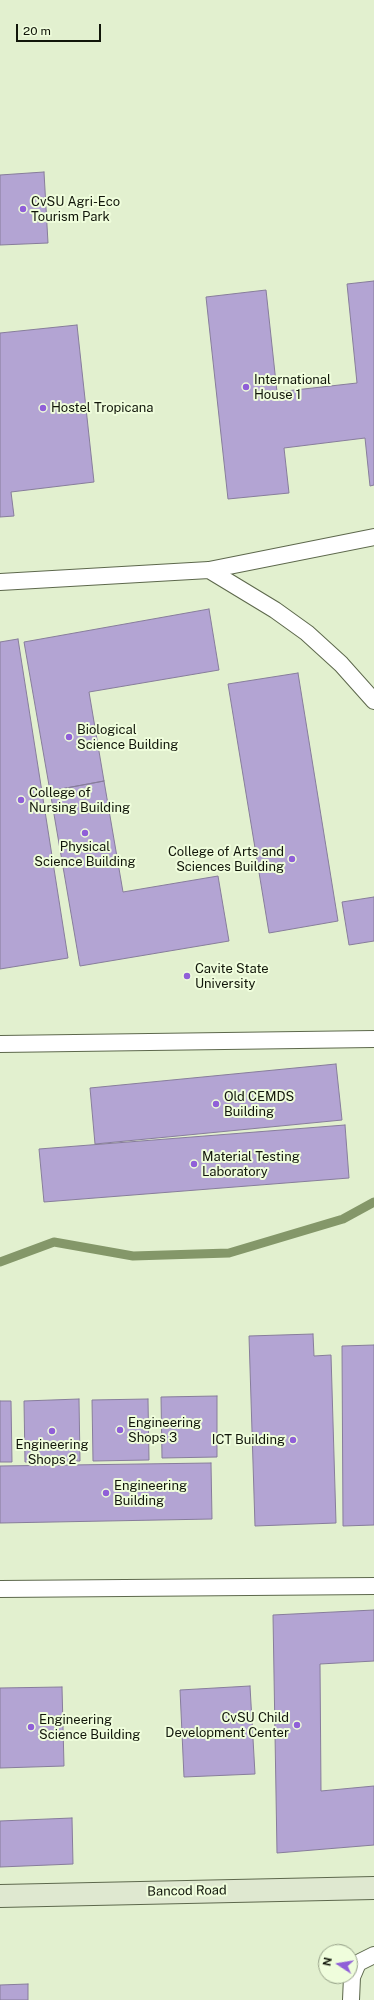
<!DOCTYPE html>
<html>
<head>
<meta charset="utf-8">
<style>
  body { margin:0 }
  #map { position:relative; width:374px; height:2000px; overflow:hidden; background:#e2f0cf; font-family:"Public Sans",sans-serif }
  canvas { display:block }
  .north { position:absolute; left:318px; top:1944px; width:40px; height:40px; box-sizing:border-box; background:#effddc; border:1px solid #96a188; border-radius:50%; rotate:282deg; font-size:11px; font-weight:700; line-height:16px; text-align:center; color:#11160a }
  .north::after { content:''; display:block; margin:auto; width:14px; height:18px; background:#905fd8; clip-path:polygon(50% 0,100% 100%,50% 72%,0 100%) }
  .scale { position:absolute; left:16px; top:24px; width:85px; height:18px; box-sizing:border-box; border:2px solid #11160a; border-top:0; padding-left:5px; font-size:12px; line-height:14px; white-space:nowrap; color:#11160a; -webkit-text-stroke:3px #effddc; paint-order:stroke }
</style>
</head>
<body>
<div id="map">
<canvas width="374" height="2000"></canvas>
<div class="north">N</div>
<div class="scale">20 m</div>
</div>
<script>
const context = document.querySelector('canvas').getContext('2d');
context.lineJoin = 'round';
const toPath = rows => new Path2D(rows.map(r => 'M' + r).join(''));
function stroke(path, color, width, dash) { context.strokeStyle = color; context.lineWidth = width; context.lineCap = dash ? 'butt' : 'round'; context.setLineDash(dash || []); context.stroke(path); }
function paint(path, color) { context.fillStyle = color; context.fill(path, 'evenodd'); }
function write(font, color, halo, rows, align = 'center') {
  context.font = font + ' "Public Sans",sans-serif'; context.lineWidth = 4; context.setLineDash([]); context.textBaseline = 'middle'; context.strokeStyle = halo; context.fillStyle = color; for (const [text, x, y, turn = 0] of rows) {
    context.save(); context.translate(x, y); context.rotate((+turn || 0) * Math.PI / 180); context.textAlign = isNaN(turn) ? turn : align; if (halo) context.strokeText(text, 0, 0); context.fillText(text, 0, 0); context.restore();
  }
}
const stream = toPath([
  [0,1262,54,1242,133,1256,229,1253,343,1219,374,1202]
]);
const building = toPath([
  [44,172,48,243,0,245,0,175,44,172],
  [374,281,374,485,370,486,365,438,284,448,289,493,228,499,206,297,266,290,277,392,357,383,347,284,374,281],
  [77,325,94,482,11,492,14,516,0,517,0,333,77,325],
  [209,609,219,670,89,692,104,781,50,791,24,642,209,609],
  [18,639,68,958,0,969,0,642,18,639],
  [298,673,338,921,269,933,228,684,298,673],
  [104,781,123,892,218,876,229,941,80,966,50,791,104,781],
  [374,897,374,941,349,945,342,902,374,897],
  [336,1064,342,1120,95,1144,90,1088,336,1064],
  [345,1125,349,1178,44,1202,39,1149,345,1125],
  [313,1334,314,1356,331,1355,336,1523,255,1526,249,1336,313,1334],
  [374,1345,374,1525,343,1526,342,1346,374,1345],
  [217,1396,217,1457,162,1458,161,1397,217,1396],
  [79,1399,80,1461,25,1462,24,1401,79,1399],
  [148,1399,149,1460,93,1461,92,1400,148,1399],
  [0,1401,11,1401,12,1462,0,1462,0,1401],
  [211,1463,212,1519,0,1523,0,1466,211,1463],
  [374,1610,374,1661,320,1664,321,1791,374,1786,374,1845,277,1853,273,1615,374,1610],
  [250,1686,255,1774,184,1777,180,1690,250,1686],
  [62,1687,64,1766,0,1768,0,1688,62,1687],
  [72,1818,73,1864,0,1867,0,1821,72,1818],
  [28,1984,28,2000,0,2000,0,1985,28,1984]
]);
const lane = toPath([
  [209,570,275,610,307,633,341,664,374,701],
  [0,582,209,570,374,537],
  [0,1044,374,1039],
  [0,1589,374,1586],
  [351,2000,352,1977,358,1963,374,1955]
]);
const secondary = toPath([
  [0,1896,374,1888]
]);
const markers = [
  [23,209,4,"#905fd8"],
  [246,387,4,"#905fd8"],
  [43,408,4,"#905fd8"],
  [69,737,4,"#905fd8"],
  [21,800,4,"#905fd8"],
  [85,833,4,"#905fd8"],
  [292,859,4,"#905fd8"],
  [187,976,4,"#905fd8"],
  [216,1104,4,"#905fd8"],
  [194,1164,4,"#905fd8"],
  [120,1430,4,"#905fd8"],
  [52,1431,4,"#905fd8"],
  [293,1440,4,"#905fd8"],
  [106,1493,4,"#905fd8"],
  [297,1725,4,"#905fd8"],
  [31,1727,4,"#905fd8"]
];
const poiNames = [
  ["CvSU Agri-Eco",31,202],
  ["Tourism Park",31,217],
  ["International",254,380],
  ["House 1",254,395],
  ["Hostel Tropicana",51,408],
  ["Biological",77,730],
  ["Science Building",77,745],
  ["College of",29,793],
  ["Nursing Building",29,808],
  ["Physical",85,847,"center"],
  ["Science Building",85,862,"center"],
  ["College of Arts and",284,852,"right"],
  ["Sciences Building",284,867,"right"],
  ["Cavite State",195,969],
  ["University",195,984],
  ["Old CEMDS",224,1097],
  ["Building",224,1112],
  ["Material Testing",202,1157],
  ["Laboratory",202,1172],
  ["Engineering",128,1423],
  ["Shops 3",128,1438],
  ["ICT Building",285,1440,"right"],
  ["Engineering",52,1445,"center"],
  ["Shops 2",52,1460,"center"],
  ["Engineering",114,1486],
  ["Building",114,1501],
  ["CvSU Child",289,1718,"right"],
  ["Development Center",289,1733,"right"],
  ["Engineering",39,1720],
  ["Science Building",39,1735]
];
const streetNames = [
  ["Bancod Road",187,1891,-1]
];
stroke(stream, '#849769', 9);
paint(building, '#b3a4d3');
stroke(building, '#877d9b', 1);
stroke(lane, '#5d684c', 18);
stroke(secondary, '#5d684c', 24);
stroke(lane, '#fff', 16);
stroke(secondary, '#dfe8d0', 22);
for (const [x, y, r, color] of markers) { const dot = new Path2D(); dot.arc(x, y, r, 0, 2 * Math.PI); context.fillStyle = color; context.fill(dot); stroke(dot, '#effddc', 1.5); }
write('13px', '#11160a', '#effddc', poiNames, 'left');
write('13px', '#11160a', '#effddc', streetNames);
</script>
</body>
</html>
